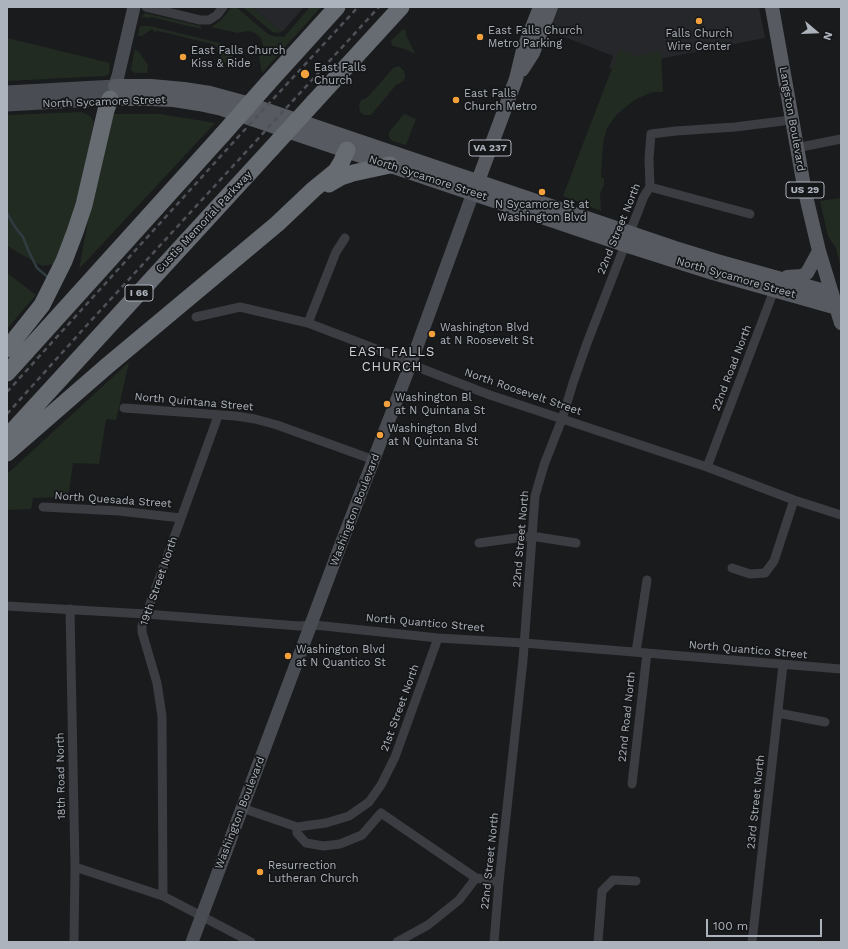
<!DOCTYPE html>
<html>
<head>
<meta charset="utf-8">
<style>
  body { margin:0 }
  #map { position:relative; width:848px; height:949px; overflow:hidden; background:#1a1b1d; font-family:"Work Sans",sans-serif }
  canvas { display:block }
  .frame { position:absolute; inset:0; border:8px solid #adb3bc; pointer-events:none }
  .north { position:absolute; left:796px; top:12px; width:40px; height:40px; -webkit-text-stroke:3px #151618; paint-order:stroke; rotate:109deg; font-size:11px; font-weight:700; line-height:16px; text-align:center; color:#adb3bc }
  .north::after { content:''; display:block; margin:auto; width:14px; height:18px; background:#adb3bc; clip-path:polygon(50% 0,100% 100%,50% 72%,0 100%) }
  .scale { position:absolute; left:706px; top:919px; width:116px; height:18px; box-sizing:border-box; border:2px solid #adb3bc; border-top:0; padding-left:5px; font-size:12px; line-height:14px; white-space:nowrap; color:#adb3bc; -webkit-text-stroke:3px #151618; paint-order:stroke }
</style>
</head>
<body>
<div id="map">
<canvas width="848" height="949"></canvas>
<div class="frame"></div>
<div class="north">N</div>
<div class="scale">100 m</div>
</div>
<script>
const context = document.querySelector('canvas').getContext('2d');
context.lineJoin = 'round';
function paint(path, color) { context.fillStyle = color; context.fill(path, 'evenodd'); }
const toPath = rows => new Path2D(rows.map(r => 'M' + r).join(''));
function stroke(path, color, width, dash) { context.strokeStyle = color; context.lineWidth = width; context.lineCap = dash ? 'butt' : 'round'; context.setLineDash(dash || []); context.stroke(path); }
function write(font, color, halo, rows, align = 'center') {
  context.font = font + ' "Work Sans",sans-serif'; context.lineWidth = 3.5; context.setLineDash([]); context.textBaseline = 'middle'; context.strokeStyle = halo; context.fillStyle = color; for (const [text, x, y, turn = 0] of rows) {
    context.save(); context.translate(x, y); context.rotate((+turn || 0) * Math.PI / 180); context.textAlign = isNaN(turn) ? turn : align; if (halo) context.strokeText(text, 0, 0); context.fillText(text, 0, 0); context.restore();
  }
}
const built = toPath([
  [252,7,304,7,284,30,279,30],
  [557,7,759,7,765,38,609,69,613,56,549,31]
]);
const green = toPath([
  [232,7,236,7,268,34,274,36,284,37,310,7,321,7,262,73,259,58,263,45,261,38,255,33,248,31,237,33,211,27,220,21],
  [243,7,252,7,279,30,284,30,278,33,272,32],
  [145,13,201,26,201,29,151,17,150,18,141,17],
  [140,26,150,26,220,43,230,50,232,56,232,61,227,63,222,62,220,49,212,44,158,31,155,32,152,29,142,36,139,36,138,35],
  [402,30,406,30,406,35,415,53,415,54,405,49,393,46,392,45,391,41],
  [7,38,110,63,109,74,105,76,7,81],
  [135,49,139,52,148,65,147,73,135,73,131,70,131,68],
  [619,50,638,56,661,51,663,92,653,92,636,99,617,114,607,128,604,138,602,156,601,178,604,178,604,185,600,194,601,211,563,196],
  [399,66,404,71,405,76,404,81,396,85,371,115,364,115,360,112,359,106,361,100,367,98,393,68],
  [82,112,90,116,94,122,79,192,67,232,54,264,42,266,7,246,7,115],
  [113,114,160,114,215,123,79,269,91,205],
  [404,114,416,119,406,145,392,141,389,137,389,132],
  [841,198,841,268,836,248,828,236,820,201],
  [7,273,36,295,7,329],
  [129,362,116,420,106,419,99,464,73,463,68,497,33,498,31,509,7,510,7,474]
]);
const stream = toPath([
  [7,213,15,227,23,237,29,252,37,268,49,278]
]);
const street = toPath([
  [146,7,200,20,209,20,217,15,223,7],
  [796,148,841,139],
  [650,187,750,214],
  [196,317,240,307,308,323,397,357,425,370,490,395,707,467,794,500,841,515],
  [308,323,336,252,345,238],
  [124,408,236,416,255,419,277,425,374,460],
  [707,467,776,285],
  [43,507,119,511,181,518],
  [479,543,531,536,576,543],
  [732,568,750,574,765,573,774,561,794,500],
  [7,606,146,614,299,626,311,625,324,626,438,638,524,643,841,669],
  [70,609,75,867,74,942],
  [636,652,647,580],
  [778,713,825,722],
  [632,784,647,653],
  [242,808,297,827,297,833,306,843,324,846,340,844,362,835,381,813,476,878,499,882],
  [297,827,326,823,349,816,369,802,381,785,395,757,438,638],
  [75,867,163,896,251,942],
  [163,896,162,716,157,683,142,632,142,626,218,416],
  [397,942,428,925,459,900,476,878],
  [494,942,499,882,523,660,535,496,544,465,562,419,573,383,587,343,644,196,650,187,649,159,651,134,676,131,735,127,791,120],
  [598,942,602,891,613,880,636,881],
  [752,942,783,665]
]);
const secondary = toPath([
  [7,92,115,86],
  [7,105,110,99,118,76,134,7],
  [192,942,341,544,411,363,473,193]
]);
const primary = toPath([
  [772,7,805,192,819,251,841,323],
  [522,70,533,53,551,7],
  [115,86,151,86,184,89,210,93,243,102,675,248,717,261,832,293],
  [110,99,150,99,174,100,199,104,222,109,625,245,713,273,837,308],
  [475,189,516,79,523,50,540,7],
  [787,277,802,276,807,273,819,251]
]);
const highway = toPath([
  [268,83,337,7],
  [314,102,401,7],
  [329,184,341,177,353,173,390,165],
  [7,349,42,305,64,261,75,232,84,205,106,110,110,99],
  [7,373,222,135],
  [7,437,272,148],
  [7,453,107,366,277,224,314,189,336,171,341,163,347,150]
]);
const rail = toPath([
  [7,392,239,136,358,7],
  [7,414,87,325,379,7]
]);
const highwayBridge = toPath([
  [222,135,268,83],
  [272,148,314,102]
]);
const markers = [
  [699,21,4,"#f2a13d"],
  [480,37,4,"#f2a13d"],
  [183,57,4,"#f2a13d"],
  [305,74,5,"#f2a13d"],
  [456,100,4,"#f2a13d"],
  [542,192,4,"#f2a13d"],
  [432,334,4,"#f2a13d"],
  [387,404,4,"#f2a13d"],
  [380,435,4,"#f2a13d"],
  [288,656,4,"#f2a13d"],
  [260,872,4,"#f2a13d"]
];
const shields = [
  [490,148,42],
  [805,190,38],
  [139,293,28]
];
const shieldNames = [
  ["VA 237",490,148],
  ["US 29",805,190],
  ["I 66",139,293]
];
const poiNames = [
  ["East Falls Church",488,31],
  ["Metro Parking",488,44],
  ["Falls Church",699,34,"center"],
  ["Wire Center",699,47,"center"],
  ["East Falls Church",191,51],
  ["Kiss & Ride",191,64],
  ["East Falls",314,68],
  ["Church",314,81],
  ["East Falls",464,94],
  ["Church Metro",464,107],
  ["N Sycamore St at",542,205,"center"],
  ["Washington Blvd",542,218,"center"],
  ["Washington Blvd",440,328],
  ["at N Roosevelt St",440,341],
  ["Washington Bl",395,398],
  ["at N Quintana St",395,411],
  ["Washington Blvd",388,429],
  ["at N Quintana St",388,442],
  ["Washington Blvd",296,650],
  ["at N Quantico St",296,663],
  ["Resurrection",268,866],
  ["Lutheran Church",268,879]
];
const streetNames = [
  ["North Sycamore Street",104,102,-2],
  ["Langston Boulevard",792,119,80],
  ["North Sycamore Street",428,178,18],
  ["Custis Memorial Parkway",204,222,-47],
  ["22nd Street North",619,229,-68],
  ["North Sycamore Street",736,278,16],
  ["22nd Road North",732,368,-69],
  ["North Roosevelt Street",523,392,19],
  ["North Quintana Street",194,402,5],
  ["North Quesada Street",113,500,4],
  ["Washington Boulevard",355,510,-69],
  ["22nd Street North",521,539,-85],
  ["19th Street North",159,581,-71],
  ["North Quantico Street",425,623,5],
  ["North Quantico Street",748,650,5],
  ["21st Street North",400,708,-70],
  ["22nd Road North",627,717,-84],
  ["18th Road North",61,776,-91],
  ["23rd Street North",756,802,-84],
  ["Washington Boulevard",240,813,-69],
  ["22nd Street North",490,861,-84]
];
const quarterNames = [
  ["EAST FALLS",392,352],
  ["CHURCH",392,367]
];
paint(built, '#26272a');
paint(green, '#222b22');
stroke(stream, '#303c41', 2.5);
stroke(street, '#3b3d42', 9);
stroke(secondary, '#494c52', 13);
stroke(primary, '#575b61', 14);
stroke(highway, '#676c73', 17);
stroke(rail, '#4e5157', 2.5, [5, 4]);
stroke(highwayBridge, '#676c73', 17);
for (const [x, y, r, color] of markers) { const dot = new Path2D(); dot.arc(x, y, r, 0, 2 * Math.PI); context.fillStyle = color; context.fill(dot); stroke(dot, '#151618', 1.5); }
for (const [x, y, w] of shields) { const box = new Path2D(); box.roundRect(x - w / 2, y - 8, w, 16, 3); context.fillStyle = '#151618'; context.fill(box); stroke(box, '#adb3bc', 1); }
write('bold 10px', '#adb3bc', null, shieldNames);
write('11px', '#adb3bc', '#151618', poiNames, 'left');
write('11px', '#adb3bc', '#151618', streetNames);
context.letterSpacing = '1px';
write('13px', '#ced2d8', '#151618', quarterNames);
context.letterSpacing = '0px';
</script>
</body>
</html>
